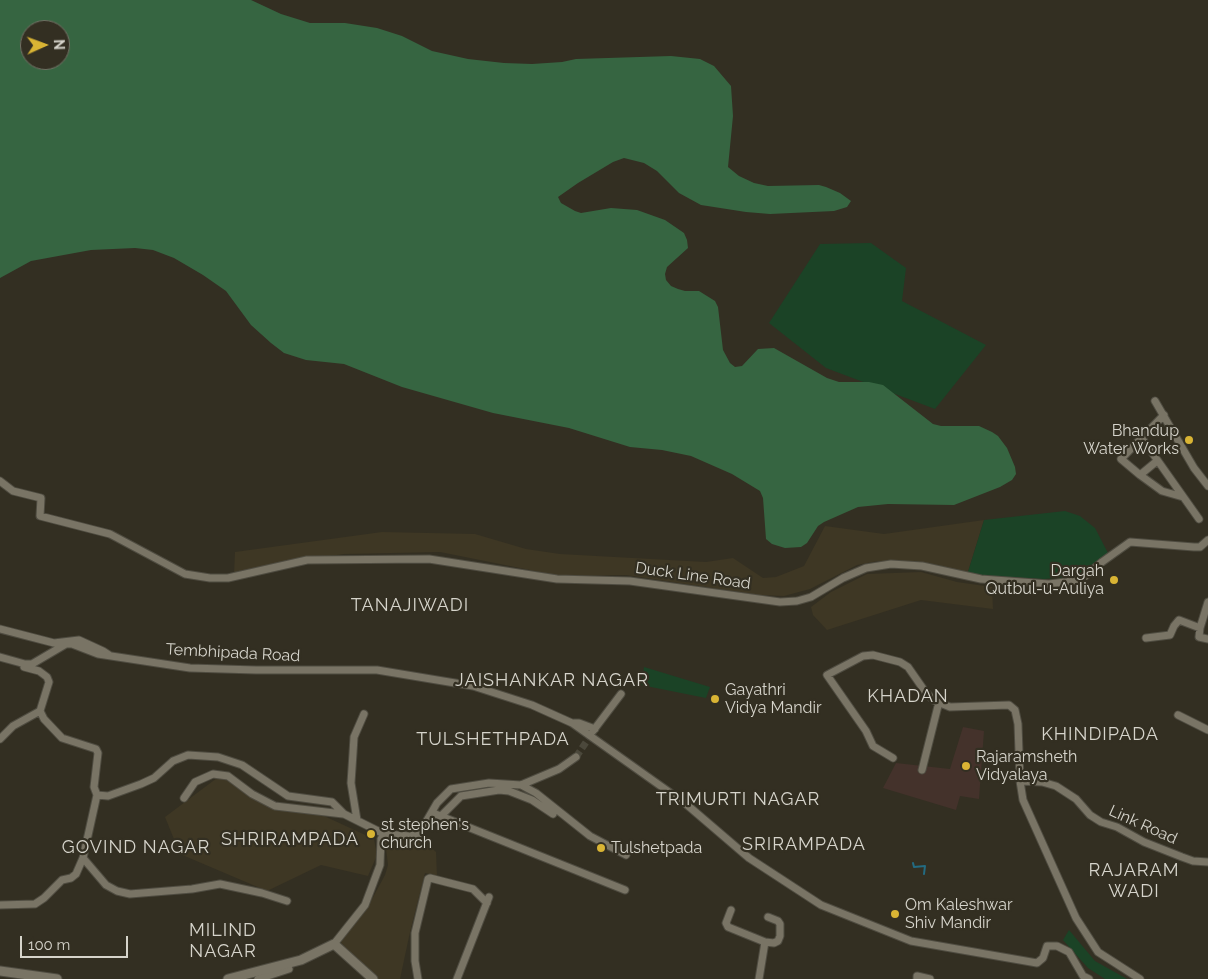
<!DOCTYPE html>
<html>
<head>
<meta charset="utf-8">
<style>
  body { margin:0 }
  #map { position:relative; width:1208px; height:979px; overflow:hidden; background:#332f22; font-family:Raleway,sans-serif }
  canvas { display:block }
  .north { position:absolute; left:20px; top:20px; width:50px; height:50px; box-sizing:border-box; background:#332f22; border:1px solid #747166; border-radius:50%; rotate:88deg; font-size:14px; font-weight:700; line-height:20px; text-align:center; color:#d6d4cb }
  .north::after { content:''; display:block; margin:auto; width:18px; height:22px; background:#d9b434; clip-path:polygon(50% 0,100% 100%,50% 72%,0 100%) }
  .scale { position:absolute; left:20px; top:936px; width:108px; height:22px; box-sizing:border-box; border:2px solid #d6d4cb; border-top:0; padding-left:6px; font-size:15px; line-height:18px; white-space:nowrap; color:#d6d4cb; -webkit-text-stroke:4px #332f22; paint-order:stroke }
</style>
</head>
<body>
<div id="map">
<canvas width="1208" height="979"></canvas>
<div class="north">N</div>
<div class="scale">100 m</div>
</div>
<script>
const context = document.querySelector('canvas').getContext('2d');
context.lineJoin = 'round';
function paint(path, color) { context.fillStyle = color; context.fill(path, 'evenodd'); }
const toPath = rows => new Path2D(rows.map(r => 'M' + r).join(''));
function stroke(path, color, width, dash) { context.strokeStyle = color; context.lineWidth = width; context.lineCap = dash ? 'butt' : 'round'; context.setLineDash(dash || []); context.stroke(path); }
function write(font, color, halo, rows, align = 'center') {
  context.font = font + ' Raleway,sans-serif'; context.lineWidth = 4.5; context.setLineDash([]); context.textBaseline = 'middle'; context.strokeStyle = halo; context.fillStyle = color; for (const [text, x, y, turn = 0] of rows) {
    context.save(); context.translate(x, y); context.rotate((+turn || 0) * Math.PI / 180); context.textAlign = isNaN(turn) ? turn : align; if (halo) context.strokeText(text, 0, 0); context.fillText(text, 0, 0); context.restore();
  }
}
const built = toPath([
  [984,520,967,575,939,565,915,561,878,561,857,565,810,589,784,596,759,595,626,575,560,576,440,552,344,554,282,563,234,574,235,552,382,532,475,534,526,549,560,554,706,562,733,558,763,578,776,577,804,566,825,526,884,534],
  [921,572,957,582,992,587,993,609,921,600,827,630,813,615,811,607,831,592,867,574],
  [221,775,267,805,322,815,374,839,377,855,368,876,321,865,267,891,180,854,165,817],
  [388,838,427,844,436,852,437,876,425,873,410,932,400,979,376,979,341,943,342,936,365,912,385,875,388,865,385,840]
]);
const education = toPath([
  [963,727,984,731,979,799,960,796,956,810,883,788,896,763,950,769]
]);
const green = toPath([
  [871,243,906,268,902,301,986,345,935,409,826,368,769,323,820,244],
  [1065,511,1080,516,1095,528,1108,553,1082,572,1066,577,1044,579,967,575,984,520],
  [644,667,710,687,706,698,641,685],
  [1069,930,1095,961,1127,979,1105,979,1088,968,1063,940]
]);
const forest = toPath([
  [0,0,251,0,281,14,310,23,345,23,377,28,402,36,432,51,468,59,504,63,532,64,562,62,576,59,671,56,700,59,714,66,731,86,733,116,728,167,739,176,754,183,768,186,819,185,826,187,840,193,851,201,847,207,834,211,770,214,746,212,701,205,679,193,657,171,644,163,624,158,613,162,578,183,558,197,561,203,575,211,581,213,611,208,637,210,665,220,684,233,687,240,688,248,667,267,665,274,666,280,671,286,678,289,685,291,699,291,715,301,718,307,723,350,730,363,735,367,742,366,758,349,774,348,827,378,839,382,869,382,883,385,933,424,941,426,979,426,992,432,998,436,1007,448,1015,467,1016,474,1012,480,1000,487,954,505,888,504,858,507,824,522,818,526,807,543,801,547,785,548,772,544,766,539,763,498,760,491,732,474,691,456,662,450,630,447,569,428,493,413,402,387,344,364,306,360,284,353,271,343,251,325,226,291,203,275,174,258,153,250,135,248,91,250,31,261,0,278],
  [30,30,60,30,60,60,30,60]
]);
const stream = toPath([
  [913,863,914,867,925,866,924,874]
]);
const minorTunnel = toPath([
  [576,757,593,732]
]);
const minor = toPath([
  [1155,401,1194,468,1208,486],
  [1164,415,1121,459,1140,475,1162,491,1183,497],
  [1141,437,1199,519],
  [1140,475,1157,461],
  [0,481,13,491,41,498,40,516,110,534,185,574,210,578,228,578,307,560,429,559,557,579,630,581,780,602,797,601,811,597,843,578,866,568,891,564,922,566,981,579,1049,584,1073,581,1084,577,1102,562,1130,542,1194,547,1200,547,1208,540],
  [1208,602,1200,628,1199,637,1208,639],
  [0,629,54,643,79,640,103,651,109,655],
  [1146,638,1170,635,1174,626,1179,620,1200,628],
  [0,657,25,664,32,664,66,644,72,644,98,654,190,668,256,670,377,670,473,686,532,705,572,723,686,804,749,858,821,905,911,941,1037,963,1043,958,1047,946,1057,946,1069,952,1083,976,1089,979],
  [40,711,44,719,62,738,96,749,98,753,94,787,97,795],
  [1178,715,1208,730],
  [574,723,579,723,595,729],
  [593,731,621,694],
  [0,739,13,726,40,711,49,682,47,677,39,671,24,667],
  [893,758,873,746,866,731,827,675,863,656,873,655,900,662,908,667,924,690,933,700,950,707,1009,705,1015,710,1018,724,1020,781,1023,800,1076,918,1098,952,1140,979],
  [922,770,939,702],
  [1020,781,1042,782,1056,786,1076,799,1090,815,1101,822,1117,827,1144,842,1182,857,1193,861,1208,862],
  [521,785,536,793,590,836,626,855],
  [97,795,108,796,141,784,154,778,173,761,188,755,218,757,242,765,288,796,332,802,344,814,384,834,410,836,419,834,437,803,451,789,489,783,521,785,559,769,576,757],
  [97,795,83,858,106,885,117,891,130,894,192,889,220,884,262,893,287,901],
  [184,798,195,782,213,774,228,776,252,794,275,806,343,814],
  [433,813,625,890],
  [441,816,461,796,499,790,509,791,532,800,553,814],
  [357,820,351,783,353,753,354,737,364,714],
  [0,905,35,904,44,898,62,880,71,878,76,874,83,858],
  [731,910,726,923,728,927,765,942,759,979],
  [765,942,774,943,778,941,780,936,780,924,778,921,768,917],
  [334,944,365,905,380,865,381,839,384,834],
  [258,979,289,969],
  [418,979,415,961,415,933,428,879,430,878,473,889,487,903],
  [457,979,489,897],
  [917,979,917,976,930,979]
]);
const tertiary = toPath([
  [0,971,57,979],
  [228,979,301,960,334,944,373,979]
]);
const markers = [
  [1189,440,5,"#d9b434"],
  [1114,580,5,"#d9b434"],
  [715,699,5,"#d9b434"],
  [966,766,5,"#d9b434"],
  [371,834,5,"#d9b434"],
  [601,848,5,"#d9b434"],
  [895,914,5,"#d9b434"]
];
const poiNames = [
  ["Bhandup",1179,431,"right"],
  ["Water Works",1179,449,"right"],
  ["Dargah",1104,571,"right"],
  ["Qutbul-u-Auliya",1104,589,"right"],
  ["Gayathri",725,690],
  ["Vidya Mandir",725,708],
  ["Rajaramsheth",976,757],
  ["Vidyalaya",976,775],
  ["st stephen's",381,825],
  ["church",381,843],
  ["Tulshetpada",611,848],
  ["Om Kaleshwar",905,905],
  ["Shiv Mandir",905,923]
];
const streetNames = [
  ["Duck Line Road",693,576,8],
  ["Tembhipada Road",233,653,3],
  ["Link Road",1143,825,24]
];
const neighbourhoodNames = [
  ["TANAJIWADI",410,606],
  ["JAISHANKAR NAGAR",552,681],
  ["KHADAN",908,697],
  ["KHINDIPADA",1100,735],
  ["TULSHETHPADA",493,740],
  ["TRIMURTI NAGAR",738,800],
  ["SHRIRAMPADA",290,840],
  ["SRIRAMPADA",804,845],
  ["GOVIND NAGAR",136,848],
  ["RAJARAM",1134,871],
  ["WADI",1134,892],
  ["MILIND",223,931],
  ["NAGAR",223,952]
];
paint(built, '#3e3724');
paint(education, '#44322b');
paint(green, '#1b4326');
paint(forest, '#366541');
stroke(stream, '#236b82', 2);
stroke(minorTunnel, '#4b483b', 7, [7, 3.5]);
stroke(minor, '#4f4c41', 9);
stroke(tertiary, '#4f4c41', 11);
stroke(minor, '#797465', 7);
stroke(tertiary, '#797465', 9);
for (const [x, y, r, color] of markers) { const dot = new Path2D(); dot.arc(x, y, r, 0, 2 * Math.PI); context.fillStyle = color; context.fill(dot); stroke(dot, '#332f22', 2); }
write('16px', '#d6d4cb', '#332f22', poiNames, 'left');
write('16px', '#d6d4cb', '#332f22', streetNames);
context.letterSpacing = '1px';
write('18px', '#d6d4cb', '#332f22', neighbourhoodNames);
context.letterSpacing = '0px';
</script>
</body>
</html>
